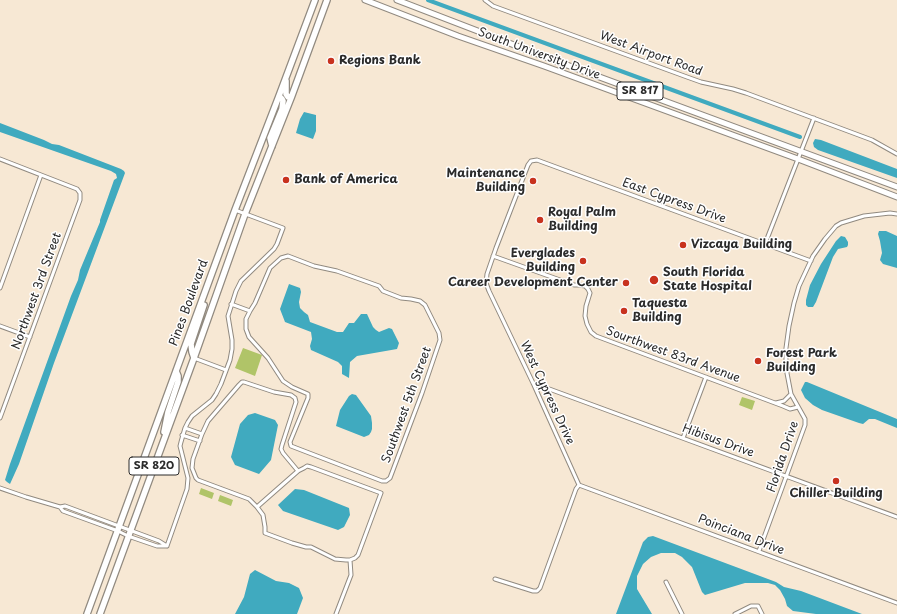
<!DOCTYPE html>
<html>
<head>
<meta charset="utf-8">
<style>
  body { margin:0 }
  canvas { display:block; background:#f7e8d4 }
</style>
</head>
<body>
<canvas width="897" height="614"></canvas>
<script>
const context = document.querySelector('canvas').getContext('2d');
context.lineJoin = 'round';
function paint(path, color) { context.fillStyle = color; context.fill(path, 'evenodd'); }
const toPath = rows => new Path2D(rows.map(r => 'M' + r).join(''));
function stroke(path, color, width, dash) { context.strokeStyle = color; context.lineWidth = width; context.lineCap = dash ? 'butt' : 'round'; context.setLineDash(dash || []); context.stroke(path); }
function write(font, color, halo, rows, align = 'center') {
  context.font = font + ' "Playpen Sans",sans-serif'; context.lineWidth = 3; context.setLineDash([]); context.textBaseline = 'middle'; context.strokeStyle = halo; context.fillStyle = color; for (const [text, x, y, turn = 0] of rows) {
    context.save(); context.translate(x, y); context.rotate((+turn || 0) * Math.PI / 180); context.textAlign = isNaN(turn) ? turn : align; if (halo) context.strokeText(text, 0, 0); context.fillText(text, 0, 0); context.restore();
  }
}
const green = toPath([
  [243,348,262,355,255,376,235,368],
  [742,397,755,401,752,410,739,405],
  [201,488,214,493,212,499,199,494],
  [220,495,233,500,231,506,218,501]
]);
const water = toPath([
  [304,112,316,115,316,131,313,139,296,133,300,119],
  [0,123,44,140,52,144,59,145,121,169,124,171,125,173,54,363,19,464,10,484,7,482,5,480,10,464,71,296,78,280,80,270,100,222,100,220,114,180,117,178,116,174,111,171,0,132],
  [815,139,821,140,897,169,897,178,818,150,814,147,813,143],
  [879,231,886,231,897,236,897,268,883,264,880,260,882,253,880,241,878,234],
  [841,236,845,237,848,242,848,245,847,247,838,249,833,257,816,302,813,307,808,307,806,305,806,300,810,285,821,264,836,241],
  [289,284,300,288,301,292,299,302,300,308,304,312,308,315,310,322,337,332,343,332,349,323,354,323,361,314,367,314,373,327,376,330,379,332,389,328,392,329,399,343,397,349,357,356,350,362,349,378,342,374,342,366,338,362,311,350,310,346,312,339,311,332,285,322,280,309],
  [805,382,807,382,897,419,897,428,875,419,869,419,863,424,859,423,822,410,813,405,805,398,801,390],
  [352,394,356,395,371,416,372,423,372,429,371,432,369,435,364,437,336,426,340,410,349,396],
  [255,413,275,420,278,425,271,460,259,474,235,465,231,457,240,424,248,415],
  [295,489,304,490,349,508,350,515,344,527,338,530,283,511,278,505],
  [653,536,776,582,784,587,801,591,862,614,816,614,793,611,787,606,785,599,780,590,775,585,768,583,745,583,705,595,702,592,692,567,682,557,675,553,661,553,651,557,643,564,637,576,637,589,652,614,616,614,643,542,648,537],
  [255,570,276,581,289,583,299,588,303,598,297,614,235,614,244,597,250,574]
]);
const canal = toPath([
  [428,0,800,137]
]);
const minor = toPath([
  [485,0,493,6,687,77,701,82,733,89,746,93,872,140,897,154],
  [0,159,77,189,80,193,80,200,0,418],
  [765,244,814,118],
  [493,256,574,285,579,285,585,286,588,289,590,293,586,306,585,316,587,324,591,332,596,336,783,406,790,409,798,407],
  [0,288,41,175],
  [231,304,250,311,246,319,246,329,249,337,268,358,283,381,292,387,308,394,308,398,290,442,291,446,382,481,386,481,390,478,422,393,440,340,439,333,425,305,420,301,411,299,401,298,383,291,379,286,337,271,314,266,288,256,281,258,270,268,255,303,250,311],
  [0,326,30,337],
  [194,358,226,370],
  [533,383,897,517],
  [776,403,784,401,791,394],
  [185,428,202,434],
  [182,435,200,441],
  [683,438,706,377],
  [298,471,283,453,281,449,282,445,296,402,295,398,291,395,274,392,244,382,242,382,239,385,208,421,202,434,193,459,192,468,196,478,198,480,249,499,257,507,298,471,304,468,307,466,311,467,381,493,358,555,355,558,350,560,351,575,336,614],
  [579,485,533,383,489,291,486,283,487,274,496,248,528,165,531,161,537,160,811,261],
  [579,485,897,603],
  [0,488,26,497,60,507,63,511,118,531,128,536,157,546,167,546],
  [60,507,65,506,159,541,167,546],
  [257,507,263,515,265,527,265,533,292,543,306,547,311,547,335,559,346,560,350,560],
  [167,546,187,489,188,478,180,446,181,442,185,428,188,422,192,416,212,400,216,394,221,384,230,360,232,349,232,340,228,316,236,291,241,281,274,249,277,244,283,228,235,210],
  [759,551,805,425,805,419,791,394,786,368,786,348,789,326,794,303,799,286,813,256,825,239,836,226,841,223,864,216,890,213,897,214],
  [495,579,533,591,537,591,540,588,576,489,579,485],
  [666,582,682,614],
  [735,614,751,606,758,606,762,614]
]);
const primary = toPath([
  [365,0,458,36,544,66,798,159,897,197],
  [397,0,548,58,897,187]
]);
const trunk = toPath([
  [286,81,286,94,288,97,291,98],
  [272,146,270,138,282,109,283,101,282,99,279,96],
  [194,358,192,352,191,344,204,305],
  [164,432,168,412,178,382,178,376,176,371],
  [87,614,235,210,279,96,315,0],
  [100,614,194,358,245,214,291,98,327,0]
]);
const markers = [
  [331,61,4,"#c8321e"],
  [286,180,4,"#c8321e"],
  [533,181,4,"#c8321e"],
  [540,220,4,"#c8321e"],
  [683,245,4,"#c8321e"],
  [583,261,4,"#c8321e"],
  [654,280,5,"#c8321e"],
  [626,283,4,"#c8321e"],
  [624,311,4,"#c8321e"],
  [758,361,4,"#c8321e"],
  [836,481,4,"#c8321e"]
];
const shields = [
  [640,91,46],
  [154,466,50]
];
const shieldNames = [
  ["SR 817",640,91],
  ["SR 820",154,466]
];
const streetNames = [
  ["South University Drive",539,54,20],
  ["West Airport Road",651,54,20],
  ["East Cypress Drive",674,201,20],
  ["Northwest 3rd Street",37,291,-70],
  ["Pines Boulevard",189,303,-70],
  ["Sourthwest 83rd Avenue",673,355,20],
  ["West Cypress Drive",547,393,65],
  ["Southwest 5th Street",407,405,-70],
  ["Hibisus Drive",718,441,20],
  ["Florida Drive",783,457,-71],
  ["Poinciana Drive",741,535,21]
];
const poiNames = [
  ["Regions Bank",339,61],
  ["Maintenance",525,174,"right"],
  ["Building",525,188,"right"],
  ["Bank of America",294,180],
  ["Royal Palm",548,213],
  ["Building",548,227],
  ["Vizcaya Building",691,245],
  ["Everglades",575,254,"right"],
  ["Building",575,268,"right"],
  ["South Florida",663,273],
  ["State Hospital",663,287],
  ["Career Development Center",618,283,"right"],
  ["Taquesta",632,304],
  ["Building",632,318],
  ["Forest Park",766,354],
  ["Building",766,368],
  ["Chiller Building",836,494,"center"]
];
paint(green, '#b0c468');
paint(water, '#40aabf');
stroke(canal, '#40aabf', 4);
stroke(minor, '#918a80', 5);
stroke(primary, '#918a80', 7);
stroke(trunk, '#918a80', 8);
stroke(minor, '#fff', 3);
stroke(primary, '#fff', 5);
stroke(trunk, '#fff', 5.5);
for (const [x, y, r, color] of markers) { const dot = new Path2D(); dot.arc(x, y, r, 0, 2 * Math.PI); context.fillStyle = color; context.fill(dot); stroke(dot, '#fff', 1.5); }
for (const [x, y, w] of shields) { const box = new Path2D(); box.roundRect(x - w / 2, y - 9, w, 18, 3); context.fillStyle = '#fff'; context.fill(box); stroke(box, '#2b2b2b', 1); }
write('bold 11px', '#2b2b2b', null, shieldNames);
write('12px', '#2b2b2b', '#fff', streetNames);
write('bold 12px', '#2b2b2b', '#fff', poiNames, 'left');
</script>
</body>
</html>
